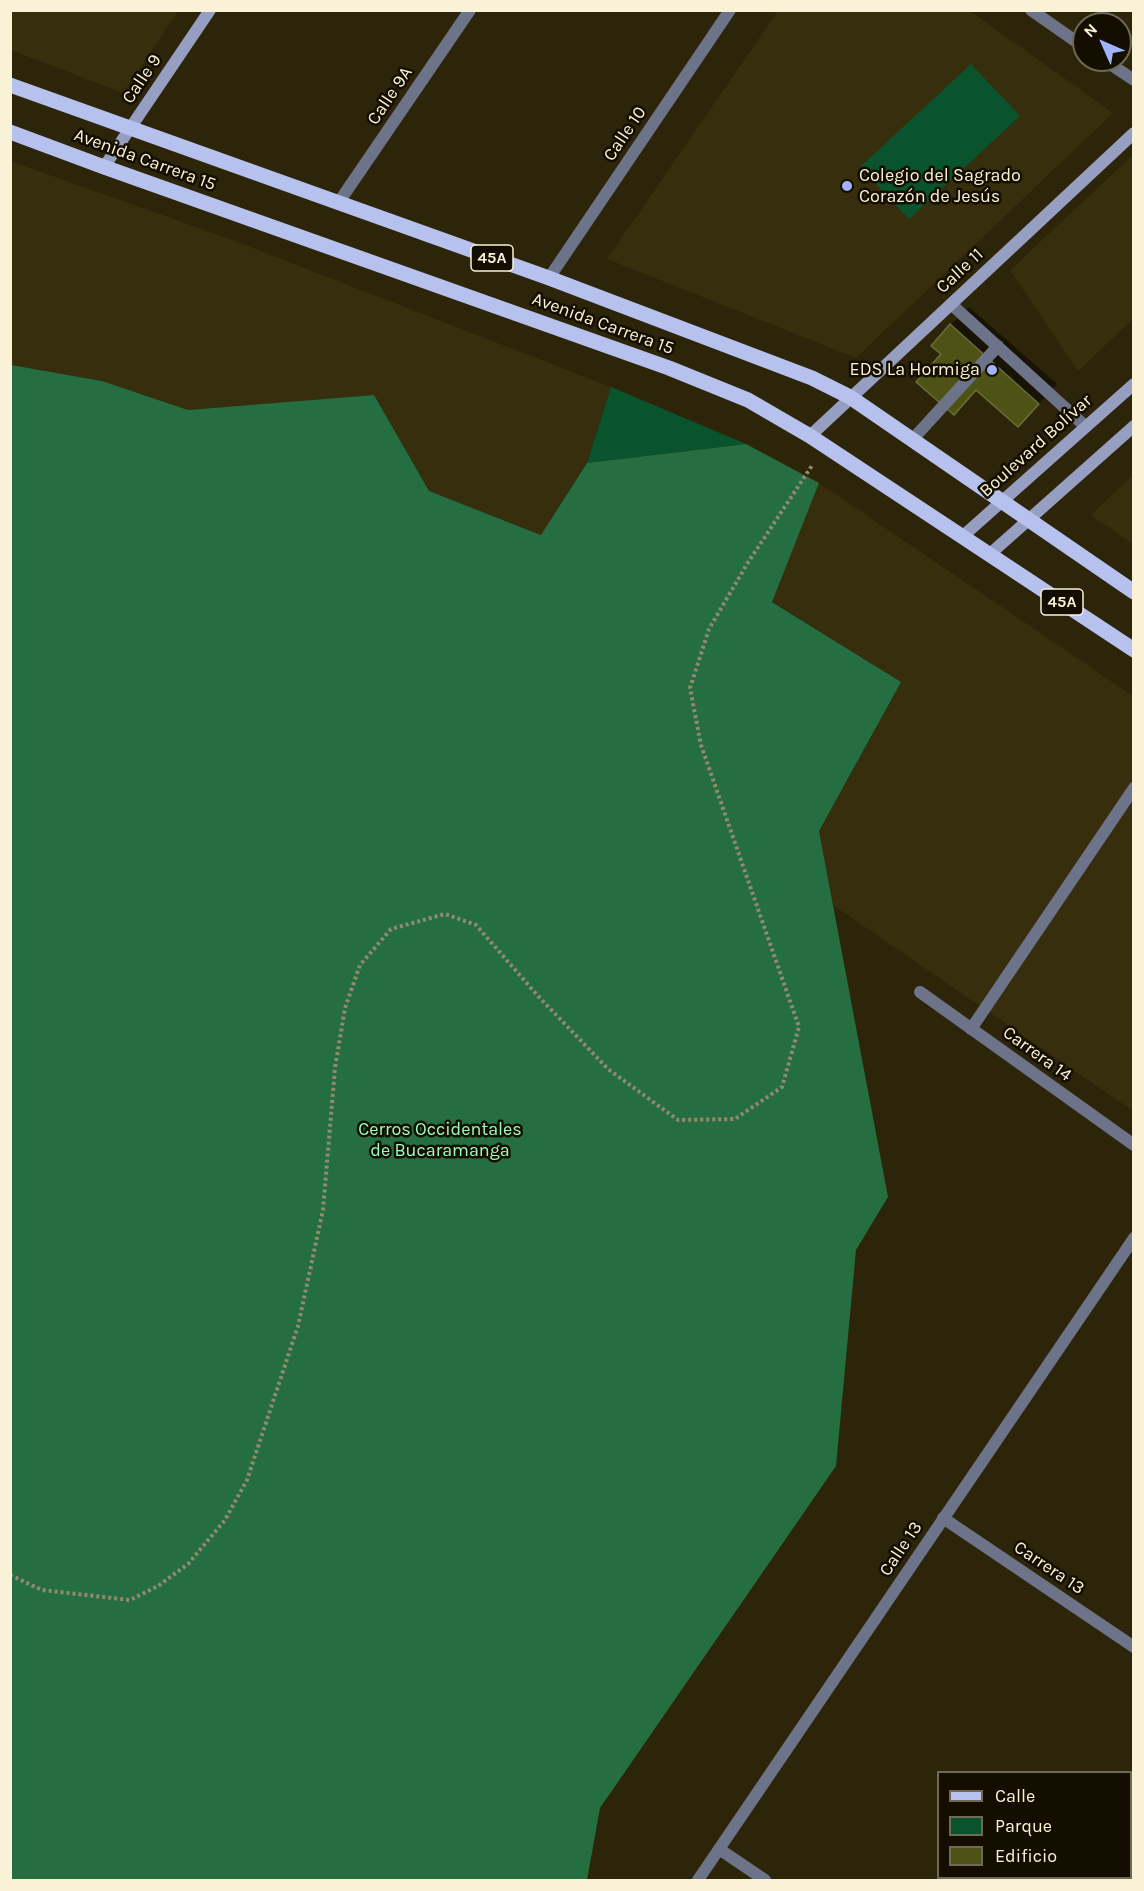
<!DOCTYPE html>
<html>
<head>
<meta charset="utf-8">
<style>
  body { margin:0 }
  #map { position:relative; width:1144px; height:1891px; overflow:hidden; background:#2d2509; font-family:Karla,sans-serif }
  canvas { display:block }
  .frame { position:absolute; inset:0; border:12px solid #faf2d6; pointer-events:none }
  .legend { position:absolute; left:937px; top:1771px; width:195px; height:108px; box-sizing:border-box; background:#140e00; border:2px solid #706956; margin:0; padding:8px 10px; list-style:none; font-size:18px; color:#faf2d6 }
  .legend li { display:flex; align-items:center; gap:12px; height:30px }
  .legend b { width:30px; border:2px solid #706956 }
  .north { position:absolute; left:1072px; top:12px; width:60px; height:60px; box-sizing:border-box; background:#140e00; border:2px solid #706956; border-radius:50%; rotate:315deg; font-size:16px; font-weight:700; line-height:24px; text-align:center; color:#faf2d6 }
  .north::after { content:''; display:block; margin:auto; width:21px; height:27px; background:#a1b3fd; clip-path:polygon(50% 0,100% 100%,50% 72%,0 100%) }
</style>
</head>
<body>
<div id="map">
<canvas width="1144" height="1891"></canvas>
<div class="frame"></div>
<ul class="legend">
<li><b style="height:8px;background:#b6c1ed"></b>Calle</li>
<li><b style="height:16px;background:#09542c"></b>Parque</li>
<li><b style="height:16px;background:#4e5214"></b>Edificio</li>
</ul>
<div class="north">N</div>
</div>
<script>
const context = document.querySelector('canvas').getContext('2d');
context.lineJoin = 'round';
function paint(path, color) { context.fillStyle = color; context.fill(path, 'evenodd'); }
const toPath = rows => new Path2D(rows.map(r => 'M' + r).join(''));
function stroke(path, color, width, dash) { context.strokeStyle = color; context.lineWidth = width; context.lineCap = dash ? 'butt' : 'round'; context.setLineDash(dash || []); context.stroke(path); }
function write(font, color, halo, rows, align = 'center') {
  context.font = font + ' Karla,sans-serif'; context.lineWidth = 5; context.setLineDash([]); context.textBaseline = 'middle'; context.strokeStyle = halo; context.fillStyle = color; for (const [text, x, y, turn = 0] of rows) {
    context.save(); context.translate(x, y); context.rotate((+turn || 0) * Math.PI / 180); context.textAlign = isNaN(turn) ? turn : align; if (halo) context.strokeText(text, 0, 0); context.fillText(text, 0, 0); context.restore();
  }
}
const built = toPath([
  [10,11,11,10,178,11,123,93,11,50],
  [778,11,970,11,1113,113,856,358,607,259],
  [1133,155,1133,319,1078,371,1010,270],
  [10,161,227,238,611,387,587,463,542,535,429,491,374,395,188,410,102,381,11,365],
  [1133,475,1133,544,1091,515],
  [819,483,1133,696,1133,1111,833,905,819,831,901,682,772,601]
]);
const green = toPath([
  [971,64,1020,116,909,219,860,167],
  [611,387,746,444,587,463]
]);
const forest = toPath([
  [11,365,102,381,188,410,374,395,429,491,541,535,587,463,746,444,819,483,772,602,901,682,819,831,888,1197,856,1250,836,1466,600,1808,587,1880,11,1880]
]);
const shadow = toPath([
  [969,307,1057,384,1036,407,977,389,954,413,943,354,951,325]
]);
const building = toPath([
  [950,324,1039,404,1018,427,976,390,954,415,916,382,941,354,931,346,950,324]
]);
const path = toPath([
  [10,1575,42,1590,130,1600,158,1586,188,1564,225,1520,247,1480,298,1326,323,1210,335,1068,345,1008,360,965,391,929,445,914,476,925,538,996,608,1069,678,1120,735,1119,782,1087,799,1027,701,745,690,688,709,629,747,564,813,464]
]);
const lane = toPath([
  [951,304,1085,426],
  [912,440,998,346],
  [971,1029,1134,788]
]);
const street = toPath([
  [1031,10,1084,47],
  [1104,60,1134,80],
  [339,202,470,10],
  [549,278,730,10],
  [920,992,1134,1145],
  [943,1518,1134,1647],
  [719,1849,765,1880],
  [698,1880,1134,1238]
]);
const secondary = toPath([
  [104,167,210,10],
  [810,436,1134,133],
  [963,536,1134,384],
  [990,554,1134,426]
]);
const primary = toPath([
  [10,85,549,278,812,378,850,397,1134,592],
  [10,132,104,167,669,368,748,400,810,436,1134,650]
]);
const markers = [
  [847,186,6,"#a1b3fd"],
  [992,370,6,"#a1b3fd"]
];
const shields = [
  [492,258,42],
  [1062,602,42]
];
const shieldNames = [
  ["45A",492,258],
  ["45A",1062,602]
];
const streetNames = [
  ["Calle 9",142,79,-56],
  ["Calle 9A",390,96,-56],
  ["Calle 10",625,134,-56],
  ["Avenida Carrera 15",145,160,20],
  ["Calle 11",960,271,-43],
  ["Avenida Carrera 15",603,324,20],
  ["Boulevard Bolívar",1036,446,-42],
  ["Carrera 14",1037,1054,36],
  ["Calle 13",901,1549,-56],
  ["Carrera 13",1049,1568,34]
];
const poiNames = [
  ["Colegio del Sagrado",859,176],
  ["Corazón de Jesús",859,197],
  ["EDS La Hormiga",980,370,"right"]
];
const parkNames = [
  ["Cerros Occidentales",440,1130],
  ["de Bucaramanga",440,1151]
];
paint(built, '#372e0d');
paint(green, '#09542c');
paint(forest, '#246e42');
paint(shadow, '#0007');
paint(building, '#4e5214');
stroke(building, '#6a6f3b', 1.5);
stroke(path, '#928a6e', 4, [3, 3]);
stroke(lane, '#6d7388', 12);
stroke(street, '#6d7388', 12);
stroke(secondary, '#969fc1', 12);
stroke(primary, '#b6c1ed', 15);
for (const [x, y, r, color] of markers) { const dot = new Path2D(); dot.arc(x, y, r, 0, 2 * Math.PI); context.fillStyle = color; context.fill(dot); stroke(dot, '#140e00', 2); }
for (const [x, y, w] of shields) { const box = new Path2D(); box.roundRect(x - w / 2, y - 13, w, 26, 4.5); context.fillStyle = '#140e00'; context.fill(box); stroke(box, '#faf2d6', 1.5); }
write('bold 16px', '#faf2d6', null, shieldNames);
write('18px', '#faf2d6', '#140e00', streetNames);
write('18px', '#faf2d6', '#140e00', poiNames, 'left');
write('18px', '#9bffbb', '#140e00', parkNames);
</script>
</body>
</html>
